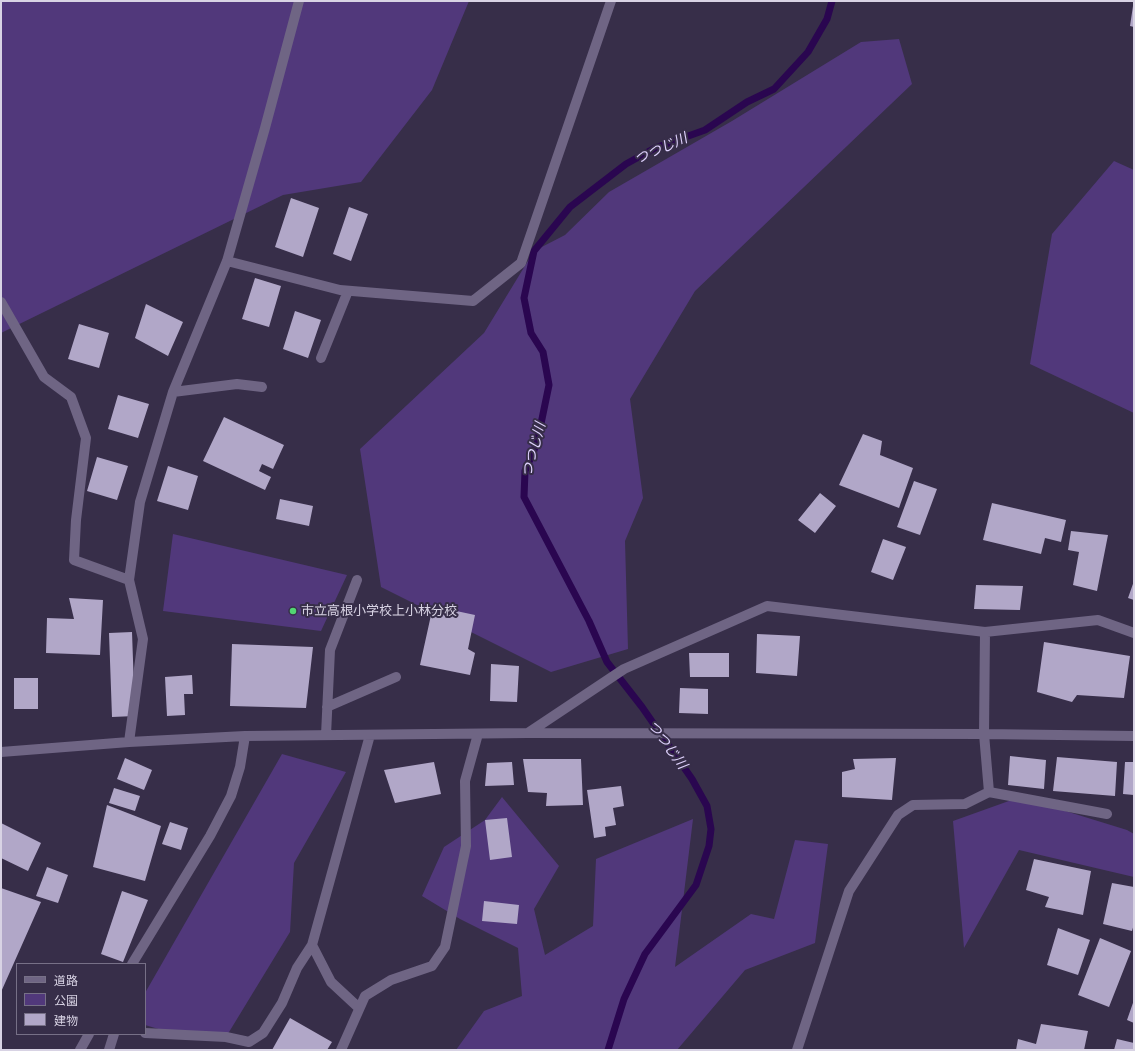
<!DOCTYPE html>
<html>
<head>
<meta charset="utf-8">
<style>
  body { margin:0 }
  #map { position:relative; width:1135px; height:1051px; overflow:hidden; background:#372e49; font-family:Cabin,"Noto Sans JP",sans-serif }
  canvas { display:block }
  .frame { position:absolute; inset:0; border:2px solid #d8d3e4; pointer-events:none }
  .legend { position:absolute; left:16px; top:963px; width:130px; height:72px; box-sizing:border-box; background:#372e49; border:1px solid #777087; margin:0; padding:5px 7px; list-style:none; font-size:12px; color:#d8d3e4 }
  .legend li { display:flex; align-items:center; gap:8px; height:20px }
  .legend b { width:20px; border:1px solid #777087 }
</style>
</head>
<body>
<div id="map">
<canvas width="1135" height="1051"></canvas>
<div class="frame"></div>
<ul class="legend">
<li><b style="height:5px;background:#6f6584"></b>道路</li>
<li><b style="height:11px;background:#51387b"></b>公園</li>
<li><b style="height:11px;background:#b1a7c8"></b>建物</li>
</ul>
</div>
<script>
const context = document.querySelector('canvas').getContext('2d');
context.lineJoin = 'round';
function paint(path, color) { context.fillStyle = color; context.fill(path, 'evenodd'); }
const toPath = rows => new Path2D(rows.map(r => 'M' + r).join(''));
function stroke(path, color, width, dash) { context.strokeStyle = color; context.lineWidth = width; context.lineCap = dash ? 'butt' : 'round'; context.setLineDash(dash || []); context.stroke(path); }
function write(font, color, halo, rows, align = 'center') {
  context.font = font + ' Cabin,"Noto Sans JP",sans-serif'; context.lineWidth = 4; context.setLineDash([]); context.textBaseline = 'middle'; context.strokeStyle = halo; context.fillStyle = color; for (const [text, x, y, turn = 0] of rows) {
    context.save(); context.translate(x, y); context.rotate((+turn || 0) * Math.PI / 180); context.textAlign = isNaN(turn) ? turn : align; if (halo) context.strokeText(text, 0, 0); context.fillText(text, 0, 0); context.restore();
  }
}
const green = toPath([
  [1,1,469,1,432,90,361,182,283,195,1,333],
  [899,39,912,84,695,291,630,399,643,498,625,541,628,649,551,672,381,587,360,449,484,333,534,251,565,235,609,192,732,121,861,42],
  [1114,161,1134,170,1134,413,1030,364,1052,234],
  [173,534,347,575,321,631,163,611],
  [282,754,346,772,294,863,290,932,226,1037,196,1040,145,1025,145,993],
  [502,797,559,866,534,909,545,955,593,926,596,859,693,819,675,967,751,914,774,919,795,840,828,844,815,943,745,970,677,1050,456,1050,484,1011,522,996,518,948,460,919,422,896,444,847,485,820],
  [1020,797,1127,830,1134,834,1134,877,1019,850,964,948,953,821]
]);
const stream = toPath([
  [608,1050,624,999,645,954,696,885,709,846,711,829,707,806,692,779,642,707,607,662,589,621,524,497,525,471,537,443,549,385,543,352,531,333,524,298,534,251,570,207,626,164,655,148,705,130,747,102,774,89,808,52,827,19,832,1]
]);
const building = toPath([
  [1133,6,1134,6,1134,27,1130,26],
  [291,198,319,208,303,257,275,247],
  [349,207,368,214,351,261,333,254],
  [255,278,281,286,269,327,242,319],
  [146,304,183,322,168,356,135,338],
  [295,311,321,320,308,358,283,349],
  [79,324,109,333,99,368,68,359],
  [118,395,149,404,138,438,108,429],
  [224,417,284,445,273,469,262,464,259,471,271,477,265,490,203,461],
  [863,434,882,441,880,455,913,468,899,508,839,485],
  [97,457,128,466,117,500,87,491],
  [168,466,198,476,188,510,157,501],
  [914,481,937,489,920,535,897,527],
  [820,493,836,506,815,533,798,520],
  [280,499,313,506,309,526,276,519],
  [992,503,1066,520,1061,542,1045,538,1041,554,983,540],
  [1071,531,1108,535,1097,591,1073,585,1079,552,1068,550],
  [883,539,906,547,893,580,871,572],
  [1134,581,1134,600,1128,598],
  [976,585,1023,586,1020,610,974,609],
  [69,598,103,600,100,655,46,653,47,618,74,619],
  [433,606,475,615,468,649,475,653,470,675,420,665],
  [132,632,135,716,112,717,109,633],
  [757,634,800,636,797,676,756,673],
  [1044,642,1130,656,1124,698,1077,695,1072,702,1037,692],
  [232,644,313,647,306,708,230,706],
  [689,653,729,653,729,677,690,677],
  [491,664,519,666,517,702,490,701],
  [192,675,193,694,184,694,185,715,167,716,165,677],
  [14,678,38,678,38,709,14,709],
  [680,688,708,689,708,714,679,713],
  [1010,756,1046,760,1044,789,1008,785],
  [1057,757,1117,762,1115,796,1053,791],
  [125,758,152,770,144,790,117,779],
  [896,758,892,800,842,797,842,772,855,769,853,759],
  [523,759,581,759,583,805,546,806,547,793,528,792],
  [434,762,441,794,395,803,384,770],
  [512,762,514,785,485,786,487,763],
  [1125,762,1134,762,1134,795,1123,794],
  [621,786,624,806,613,808,616,825,605,827,606,836,594,838,587,790],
  [114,788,140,796,135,811,109,803],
  [107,805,161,826,145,881,93,867],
  [507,818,512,857,490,860,485,820],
  [170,822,188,828,181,850,162,844],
  [1,823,41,843,28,871,1,858],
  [1034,859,1091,871,1083,915,1045,907,1049,897,1026,890],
  [47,867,68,875,58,903,36,896],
  [1112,883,1134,887,1134,924,1132,931,1103,924],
  [1,888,41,902,1,992],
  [122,891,148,900,123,962,101,954],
  [484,901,519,905,517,924,482,921],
  [1058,928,1090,940,1078,975,1047,965],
  [1100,938,1131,951,1109,1007,1078,995],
  [1134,1000,1134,1023,1127,1020],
  [290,1018,332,1042,327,1050,272,1050],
  [1041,1024,1088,1031,1084,1050,1016,1050,1018,1039,1036,1044],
  [1117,1039,1134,1043,1134,1050,1114,1050]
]);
const minor = toPath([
  [227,261,340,290,473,301,521,263,611,1],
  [1,302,44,377,71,397,86,438,76,520,74,560,129,580],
  [321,358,348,291],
  [173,392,237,384,262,387],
  [985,632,984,734,989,792],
  [327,707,396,677],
  [528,733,624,669,767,606,985,632,1098,620,1134,633],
  [326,735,330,650,357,580],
  [129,742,143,639,129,580,140,502,173,392,227,261,265,128,299,1],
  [1,752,129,742,245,736,528,733,984,734,1134,736],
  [132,964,210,836,231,796,240,767,245,736],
  [359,1008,331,982,312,945,370,735],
  [145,1033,226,1037,249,1042,263,1033,282,1003,297,968,312,945],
  [80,1050,89,1034],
  [109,1050,114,1034],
  [341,1050,365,996,391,980,432,966,445,947,466,846,465,781,478,734],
  [797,1050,849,891,898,815,913,805,965,804,989,792,1107,814]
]);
const markers = [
  [293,611,4,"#52d673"]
];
const poiNames = [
  ["市立高根小学校上小林分校",301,611]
];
const waterNames = [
  ["つつじ川",661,149,-24],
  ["つつじ川",534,450,-75],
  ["つつじ川",667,745,54]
];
paint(green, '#51387b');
stroke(stream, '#2a0650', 7);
paint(building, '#b1a7c8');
stroke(minor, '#6f6584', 10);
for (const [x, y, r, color] of markers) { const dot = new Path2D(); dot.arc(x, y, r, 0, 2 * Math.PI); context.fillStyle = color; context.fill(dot); stroke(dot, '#372e49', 1.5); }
write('13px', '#d8d3e4', '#372e49', poiNames, 'left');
write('italic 14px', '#e0d3fe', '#372e49', waterNames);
</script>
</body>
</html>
